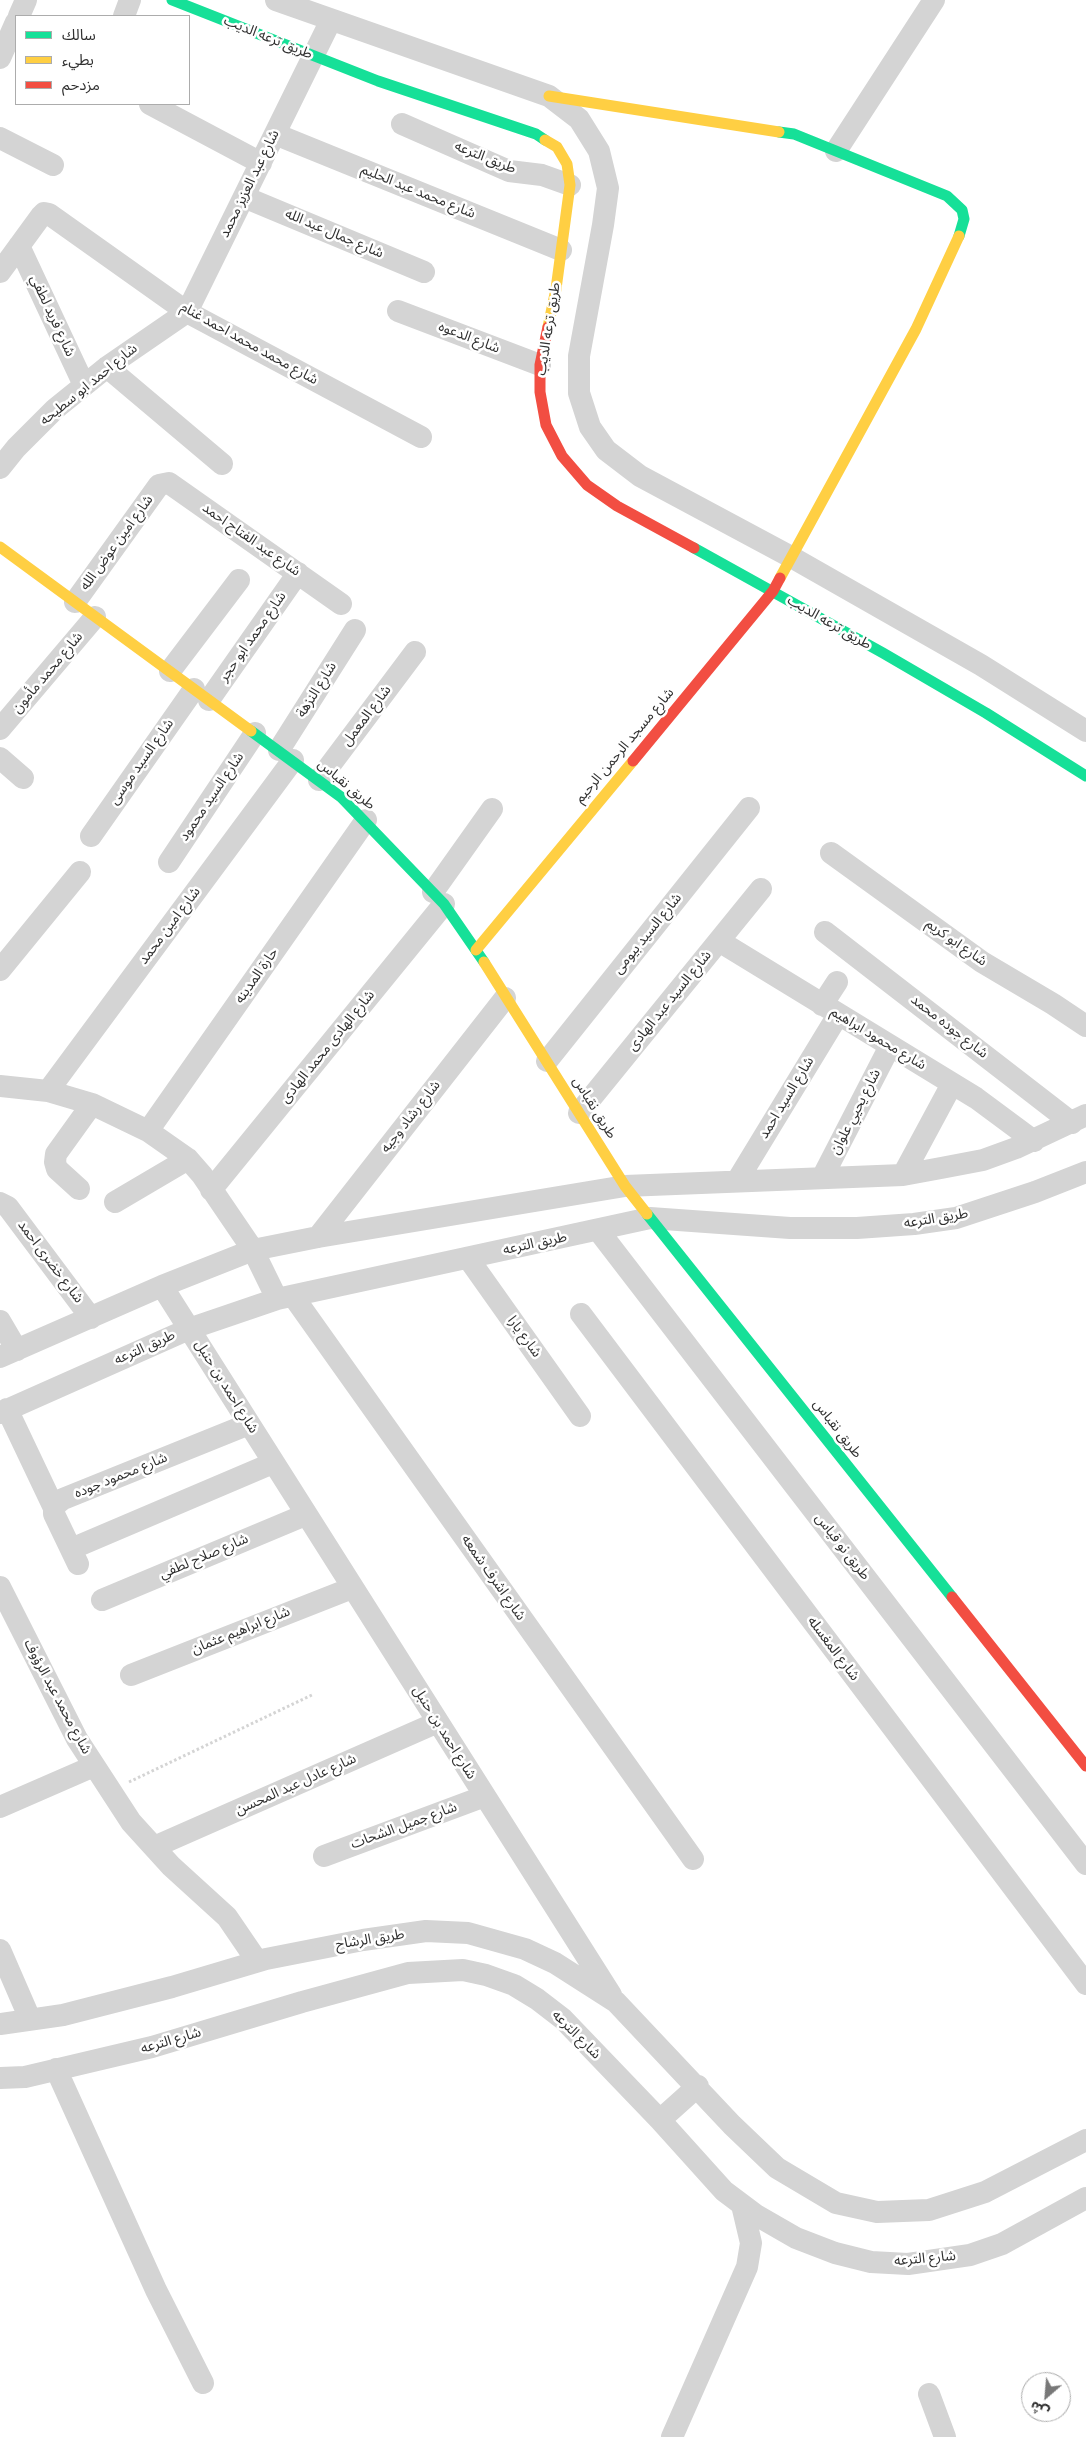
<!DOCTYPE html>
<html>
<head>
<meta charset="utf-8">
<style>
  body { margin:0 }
  #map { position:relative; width:1086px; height:2437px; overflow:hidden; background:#fff; font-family:Roboto,"Noto Sans Arabic",sans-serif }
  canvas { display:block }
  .legend { position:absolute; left:15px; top:15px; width:175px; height:90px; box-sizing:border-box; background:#fff; border:1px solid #acacac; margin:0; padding:6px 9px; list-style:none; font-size:15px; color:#303030 }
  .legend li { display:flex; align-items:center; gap:10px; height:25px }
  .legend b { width:25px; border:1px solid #acacac }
  .north { position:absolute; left:1021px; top:2372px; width:50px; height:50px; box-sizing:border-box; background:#fff; border:1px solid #acacac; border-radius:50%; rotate:207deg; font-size:14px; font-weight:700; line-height:20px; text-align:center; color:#303030 }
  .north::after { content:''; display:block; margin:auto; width:18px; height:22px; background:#787878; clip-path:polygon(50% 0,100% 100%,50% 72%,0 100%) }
</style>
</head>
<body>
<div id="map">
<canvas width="1086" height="2437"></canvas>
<ul class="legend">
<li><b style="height:6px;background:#16e098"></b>سالك</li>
<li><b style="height:6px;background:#ffcf43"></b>بطيء</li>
<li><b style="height:6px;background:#f24e42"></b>مزدحم</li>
</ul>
<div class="north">ش</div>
</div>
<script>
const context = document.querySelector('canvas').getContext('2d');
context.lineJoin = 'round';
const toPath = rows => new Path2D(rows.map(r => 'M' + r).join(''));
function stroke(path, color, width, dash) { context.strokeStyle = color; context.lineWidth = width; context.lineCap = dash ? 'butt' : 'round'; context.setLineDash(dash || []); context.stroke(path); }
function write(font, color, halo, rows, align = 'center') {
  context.font = font + ' Roboto,"Noto Sans Arabic",sans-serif'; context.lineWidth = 5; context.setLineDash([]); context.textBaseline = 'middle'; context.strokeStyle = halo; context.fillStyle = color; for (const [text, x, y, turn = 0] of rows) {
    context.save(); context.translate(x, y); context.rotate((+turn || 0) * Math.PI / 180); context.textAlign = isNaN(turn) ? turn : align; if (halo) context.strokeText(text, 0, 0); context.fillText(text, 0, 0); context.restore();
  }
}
const path = toPath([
  [129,1782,314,1694]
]);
const street = toPath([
  [276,0,549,96,579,119,599,151,608,188,603,225,579,356,579,393,590,427,606,450,640,476,793,558,981,665,1086,731],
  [19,16,26,0],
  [124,16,130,0],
  [0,58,16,22],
  [150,104,261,163],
  [402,124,509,171,542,175,570,185],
  [275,134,561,250],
  [0,138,53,165],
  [836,151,934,0],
  [244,197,424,272],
  [19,246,84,385],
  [0,272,41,216,44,213,49,214,187,312,421,437],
  [398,311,540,365],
  [107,367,222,464],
  [0,468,16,448,55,409,107,367,187,312,331,20],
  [75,602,159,485,169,483,341,604],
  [170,671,239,580],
  [209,700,298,573],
  [0,729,95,617],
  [279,750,355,630],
  [0,758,23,778],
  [319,780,415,652],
  [91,836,194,689],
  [831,853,982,962,1053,1004,1086,1026],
  [169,862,255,733],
  [433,892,492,809],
  [825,932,1072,1123],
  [719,941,976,1098,1034,1141],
  [0,970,80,872],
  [822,1005,837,982],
  [547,1061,749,808],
  [0,1086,48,1091,92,1104,148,1131,188,1159,202,1175,253,1250,277,1299],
  [48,1091,293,760],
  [579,1113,761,889],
  [148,1131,366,820],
  [903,1175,952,1084],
  [822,1178,890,1046],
  [737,1181,838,1015],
  [79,1189,57,1169,55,1162,56,1154,92,1104],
  [211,1190,444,904],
  [115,1202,188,1159],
  [0,1203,8,1207,91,1318],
  [598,1230,1086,1864],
  [318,1237,505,998],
  [468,1258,580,1416],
  [162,1286,611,1995],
  [293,1296,693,1859],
  [581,1314,1086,1984],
  [0,1321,17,1350],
  [0,1357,162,1286,253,1250,318,1237,625,1186,903,1175,941,1168,983,1160,1016,1148,1086,1115],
  [7,1409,54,1508],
  [0,1413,189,1329,277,1299,650,1218,790,1228,857,1228,914,1224,956,1218,1035,1192,1086,1172],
  [71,1549,273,1463],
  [78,1564,54,1514,54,1508,58,1503,63,1499,249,1424],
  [0,1587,77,1739,131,1822,171,1866,227,1917,257,1961],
  [102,1600,305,1515],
  [131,1675,352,1588],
  [0,1807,94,1766],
  [154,1847,438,1722],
  [324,1856,485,1796],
  [0,1950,30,2019],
  [0,2024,63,2015,172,1987,266,1959,363,1940,426,1931,468,1933,525,1949,555,1963,616,2002,732,2125,777,2168,836,2203,877,2212,929,2210,985,2192,1086,2140],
  [56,2069,156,2290,203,2383],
  [0,2078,25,2077,152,2047,302,2002,408,1973,463,1970,486,1975,514,1985,537,1999,563,2019,660,2120,724,2191,756,2215,796,2238,835,2253,871,2262,908,2264,970,2255,1002,2244,1086,2198],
  [660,2120,698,2086],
  [929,2394,945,2437],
  [672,2437,747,2267,751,2243,742,2205]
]);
const fast = toPath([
  [172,0,378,81,536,134,545,140],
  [779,132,794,134,947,196,962,210,964,219,959,236],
  [694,548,883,653,986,713,1086,776],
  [251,731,341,797,444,904,484,962],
  [647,1214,952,1597]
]);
const slow = toPath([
  [549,96,779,132],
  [545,140,557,147,567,164,570,185,556,289,548,327],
  [0,547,251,731],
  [780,578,916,329,959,236],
  [476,950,633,761],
  [484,962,625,1186,647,1214]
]);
const jam = toPath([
  [548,327,540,365,540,392,546,425,562,456,587,485,617,506,694,548],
  [633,761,773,591,780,578],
  [952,1597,1086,1766]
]);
const streetNames = [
  ["طريق ترعه الديب",268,38,22],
  ["طريق الترعه",485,158,22],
  ["شارع عبد العزيز محمد",250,184,-64],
  ["شارع محمد عبد الحليم",418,192,22],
  ["شارع جمال عبد الله",334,234,23],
  ["شارع فريد لطفي",52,316,65],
  ["طريق ترعه الديب",549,329,-81],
  ["شارع الدعوه",469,338,21],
  ["شارع محمد محمد احمد غنام",249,344,29],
  ["شارع احمد ابو سطيحه",89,385,-39],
  ["شارع عبد الفتاح احمد",251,540,35],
  ["شارع امين عوض الله",117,543,-54],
  ["طريق ترعه الديب",829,623,30],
  ["شارع محمد ابو حجر",253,637,-55],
  ["شارع محمد مأمون",48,673,-50],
  ["شارع النزهة",317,690,-58],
  ["شارع المعمل",367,716,-53],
  ["شارع مسجد الرحمن الرحيم",625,746,-50],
  ["شارع السيد موسى",142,762,-55],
  ["طريق نقباس",346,785,40],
  ["شارع السيد محمود",212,797,-56],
  ["شارع امين محمد",170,926,-53],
  ["شارع السيد بيومى",648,934,-51],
  ["شارع ابو كريم",956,943,35],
  ["حارة المدينه",257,976,-55],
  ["شارع السيد عبد الهادى",670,1001,-51],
  ["شارع جوده محمد",949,1027,38],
  ["شارع محمود ابراهيم",878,1039,31],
  ["شارع الهادى محمد الهادى",328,1047,-51],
  ["شارع السيد احمد",787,1098,-59],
  ["طريق نقباس",594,1108,58],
  ["شارع يحيي علوان",856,1112,-63],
  ["شارع رشاد وجيه",411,1117,-52],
  ["طريق الترعه",936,1219,-9],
  ["طريق الترعه",535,1244,-12],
  ["شارع خضرى احمد",50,1262,53],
  ["شارع يارا",524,1337,54],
  ["طريق الترعه",145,1348,-24],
  ["شارع احمد بن حنبل",226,1387,58],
  ["طريق نقباس",837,1429,52],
  ["شارع محمود جوده",121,1476,-22],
  ["طريق نو قياس",842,1547,52],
  ["شارع صلاح لطفي",204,1557,-23],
  ["شارع اشرف شمعه",493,1578,55],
  ["شارع ابراهيم عثمان",241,1631,-22],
  ["شارع المغسله",833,1649,53],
  ["شارع محمد عبد الرؤوف",57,1697,62],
  ["شارع احمد بن حنبل",444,1733,58],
  ["شارع عادل عبد المحسن",296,1785,-24],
  ["شارع جميل الشحات",404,1826,-20],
  ["طريق الرشاح",370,1940,-9],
  ["شارع الترعه",576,2035,45],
  ["شارع الترعه",171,2041,-16],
  ["شارع الترعه",925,2259,-5]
];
stroke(path, '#d4d4d4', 3, [2.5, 2.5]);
stroke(street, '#d4d4d4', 22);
stroke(fast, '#16e098', 11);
stroke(slow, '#ffcf43', 11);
stroke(jam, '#f24e42', 11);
write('14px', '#303030', '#fff', streetNames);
</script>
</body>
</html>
